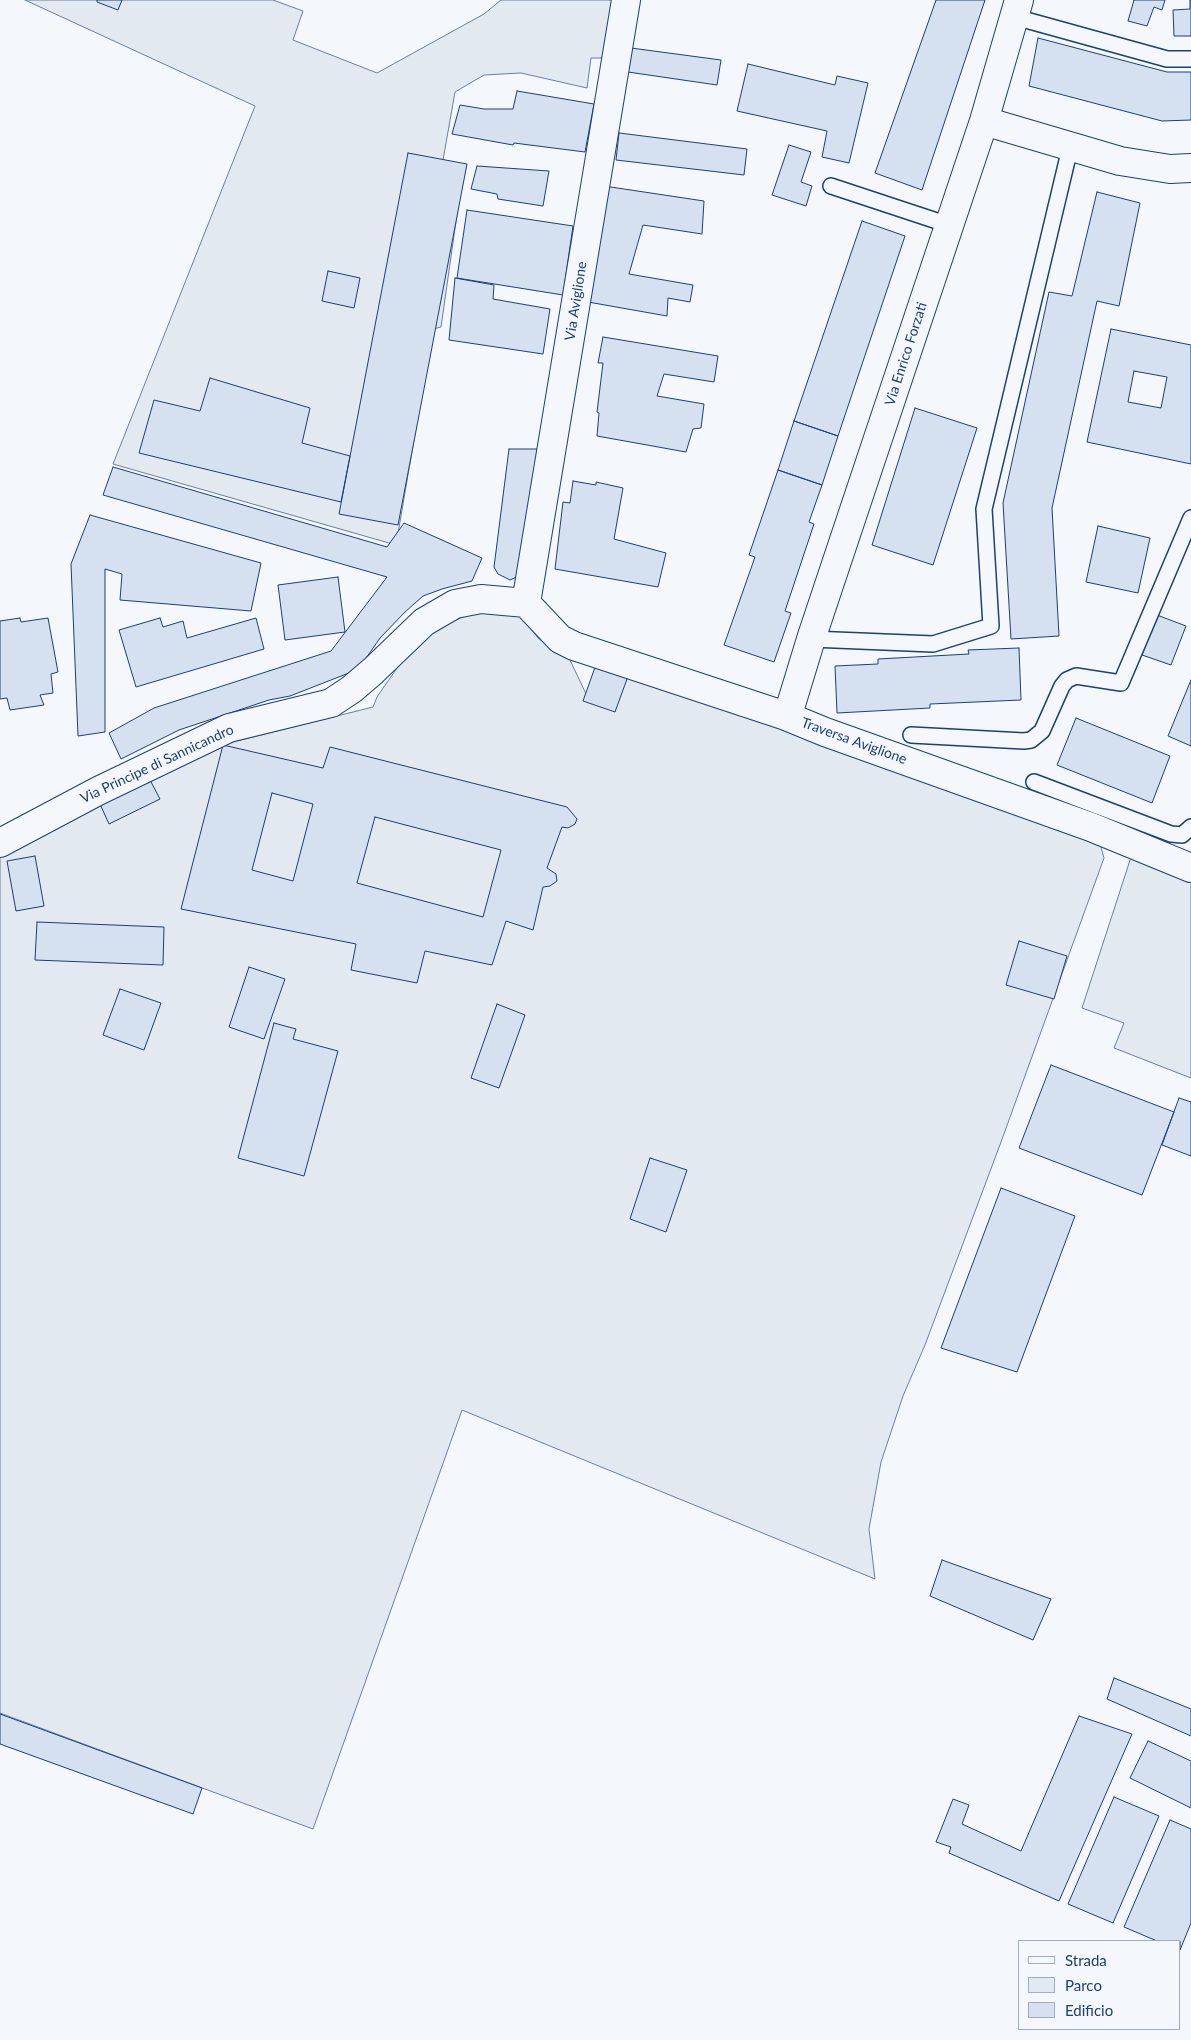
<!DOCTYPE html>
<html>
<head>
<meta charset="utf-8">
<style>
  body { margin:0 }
  #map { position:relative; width:1191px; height:2040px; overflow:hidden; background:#f4f7fb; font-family:Lato,sans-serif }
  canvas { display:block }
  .legend { position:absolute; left:1018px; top:1940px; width:162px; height:90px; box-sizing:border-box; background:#f4f7fb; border:1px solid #9eadc5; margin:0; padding:6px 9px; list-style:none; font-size:15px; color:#1d3f73 }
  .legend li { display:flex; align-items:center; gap:10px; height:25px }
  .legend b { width:25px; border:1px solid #9eadc5 }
</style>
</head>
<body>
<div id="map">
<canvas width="1191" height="2040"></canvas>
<ul class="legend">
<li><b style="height:6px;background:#f4f7fb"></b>Strada</li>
<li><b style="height:14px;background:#e3e9f0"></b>Parco</li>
<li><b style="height:14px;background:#d5e0f0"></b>Edificio</li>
</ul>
</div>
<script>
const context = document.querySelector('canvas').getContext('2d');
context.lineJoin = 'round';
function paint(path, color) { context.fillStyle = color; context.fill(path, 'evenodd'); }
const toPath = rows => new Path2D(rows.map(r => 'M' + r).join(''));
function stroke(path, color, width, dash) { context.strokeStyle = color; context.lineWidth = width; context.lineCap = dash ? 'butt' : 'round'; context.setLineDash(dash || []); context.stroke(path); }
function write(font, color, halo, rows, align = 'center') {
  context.font = font + ' Lato,sans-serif'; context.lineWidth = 4; context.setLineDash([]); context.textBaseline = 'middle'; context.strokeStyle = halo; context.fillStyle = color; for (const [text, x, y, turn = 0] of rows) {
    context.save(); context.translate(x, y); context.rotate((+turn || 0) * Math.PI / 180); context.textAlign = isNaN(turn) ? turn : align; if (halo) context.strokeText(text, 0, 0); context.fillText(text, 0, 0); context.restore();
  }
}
const green = toPath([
  [25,0,273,0,303,11,293,40,377,73,484,14,501,0,614,0,604,58,591,58,587,88,521,73,484,75,455,92,443,160,464,165,441,327,433,329,396,545,113,464,255,106,25,0],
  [500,610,519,613,538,638,558,653,569,658,588,698,604,659,1099,840,1104,858,1001,1142,925,1345,903,1396,881,1462,869,1529,875,1579,462,1410,313,1829,0,1713,0,855,229,743,373,707,377,697,397,668,438,627,473,613,500,610],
  [1132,854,1191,879,1191,1078,1114,1048,1124,1023,1082,1008,1132,854]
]);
const building = toPath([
  [97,0,122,0,118,10,97,2,97,0],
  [936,0,985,0,922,190,875,173,936,0],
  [1134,0,1165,0,1162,10,1154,7,1147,26,1128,21,1134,0],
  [1190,0,1191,0,1191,36,1174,36,1173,10,1190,9,1190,0],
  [1038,38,1167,72,1191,72,1191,120,1162,121,1029,86,1038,38],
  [631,48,721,60,717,85,628,72,631,48],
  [748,64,835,85,837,76,868,83,849,163,822,157,827,131,737,111,748,64],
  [517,91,594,104,585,152,514,143,513,145,452,134,460,105,484,109,513,109,517,91],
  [619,133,747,149,744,175,616,160,619,133],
  [789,145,811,152,801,182,812,186,806,206,772,195,789,145],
  [408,153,467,164,398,525,339,514,408,153],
  [477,166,549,171,543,206,498,199,497,194,471,189,477,166],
  [604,186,704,201,702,234,643,225,629,274,693,285,690,302,668,298,667,316,588,302,604,186],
  [1097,192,1140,203,1119,306,1097,301,1052,508,1059,636,1011,639,1003,503,1049,292,1072,296,1097,192],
  [467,210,573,226,563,295,457,278,467,210],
  [862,221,905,236,838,436,794,421,862,221],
  [328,271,360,278,354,308,322,301,328,271],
  [455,278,494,285,493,299,550,309,543,354,449,340,455,278],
  [1111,329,1191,345,1191,464,1087,442,1111,329],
  [1134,371,1167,377,1161,408,1128,402,1134,371],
  [603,337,718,356,714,382,664,374,657,396,704,404,701,428,693,429,686,452,597,436,599,413,597,412,603,363,598,363,603,337],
  [210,378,310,408,302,443,350,456,341,502,139,453,154,400,200,411,210,378],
  [915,408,977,428,933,565,872,545,915,408],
  [794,421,838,436,822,485,778,470,794,421],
  [509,449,540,449,521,575,510,580,498,574,494,567,509,449],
  [113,467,387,547,404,523,482,558,472,581,442,589,423,596,405,612,380,638,362,664,354,671,290,696,269,700,179,730,121,759,109,733,154,708,331,651,387,577,103,495,113,467],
  [778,470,822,485,809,522,814,524,785,611,791,613,774,662,724,645,755,557,749,555,778,470],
  [573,481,596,485,596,482,623,488,614,539,666,553,658,587,555,569,563,502,570,503,573,481],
  [90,515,261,563,251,611,120,600,122,574,105,569,105,732,78,736,71,564,90,515],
  [1098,526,1150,538,1138,593,1086,582,1098,526],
  [338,577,345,632,285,640,278,585,338,577],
  [1157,615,1186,626,1171,665,1142,655,1157,615],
  [20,618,21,622,48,618,58,672,51,674,53,693,40,695,44,705,10,710,7,698,0,699,0,621,20,618],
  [160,618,163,627,183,621,187,638,256,618,264,649,136,687,119,630,160,618],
  [1019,648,1021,700,930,704,930,708,837,713,835,666,878,664,878,659,969,654,968,650,1019,648],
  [599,656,631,668,615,712,583,701,599,656],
  [1191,680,1191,746,1168,736,1191,680],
  [1076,718,1170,756,1152,803,1057,765,1076,718],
  [223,745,323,768,330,747,567,807,577,819,575,824,568,828,562,827,547,868,556,874,557,881,550,886,543,887,533,930,506,921,492,965,425,951,417,983,351,970,356,944,181,909,223,745],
  [272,793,313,804,293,881,252,870,272,793],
  [375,817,501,850,483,917,357,883,375,817],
  [150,780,160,799,109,824,100,804,150,780],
  [35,856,44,906,16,911,7,861,35,856],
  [37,922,164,927,163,965,35,960,37,922],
  [1019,941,1067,956,1054,999,1006,985,1019,941],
  [249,967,285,979,264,1039,229,1027,249,967],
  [120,989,161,1003,144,1050,103,1035,120,989],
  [497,1004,525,1015,499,1088,471,1078,497,1004],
  [274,1023,296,1029,293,1039,338,1051,304,1176,238,1158,274,1023],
  [1051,1065,1174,1112,1142,1195,1019,1148,1051,1065],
  [1179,1098,1191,1102,1191,1156,1162,1145,1179,1098],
  [650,1158,687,1170,666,1232,630,1219,650,1158],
  [1001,1188,1075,1216,1017,1372,941,1348,1001,1188],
  [942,1560,1051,1599,1033,1640,930,1596,942,1560],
  [1114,1678,1191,1709,1191,1736,1107,1699,1114,1678],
  [0,1714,202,1788,193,1814,0,1744,0,1714],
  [1079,1716,1132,1734,1059,1901,949,1853,951,1847,936,1842,953,1799,969,1805,962,1824,1021,1851,1079,1716],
  [1148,1741,1191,1761,1191,1808,1130,1778,1148,1741],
  [1114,1797,1159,1816,1113,1923,1068,1904,1114,1797],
  [1170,1820,1191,1829,1191,1923,1180,1950,1180,1941,1157,1941,1124,1927,1170,1820]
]);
const service = toPath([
  [1015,17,1167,59,1191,59],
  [831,186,949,225],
  [811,639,933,644,991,626,984,509,1070,148],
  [911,735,1024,741,1031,740,1042,731,1062,686,1067,680,1076,676,1121,683,1191,518],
  [1034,782,1171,834,1182,835,1191,827]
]);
const minor = toPath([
  [984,121,1120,161,1170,169,1191,168],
  [526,603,560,639,574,646,786,716,825,732,1091,827,1191,868],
  [526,603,626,0],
  [790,708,811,639,984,121,1019,0],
  [0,843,98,791,229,728,331,703,352,689,373,671,424,622,455,604,481,599,526,603]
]);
const streetNames = [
  ["Via Aviglione",576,301,-81],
  ["Via Enrico Forzati",906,354,-72],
  ["Traversa Aviglione",854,741,20],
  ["Via Principe di Sannicandro",157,764,-25]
];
paint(green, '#e3e9f0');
stroke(green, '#687fa3', 1);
paint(building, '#d5e0f0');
stroke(building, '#1d3f73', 1);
stroke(service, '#1d3f73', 18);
stroke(minor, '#1d3f73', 30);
stroke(service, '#f4f7fb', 15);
stroke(minor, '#f4f7fb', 28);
write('14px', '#1d3f73', '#f4f7fb', streetNames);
</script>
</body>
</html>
